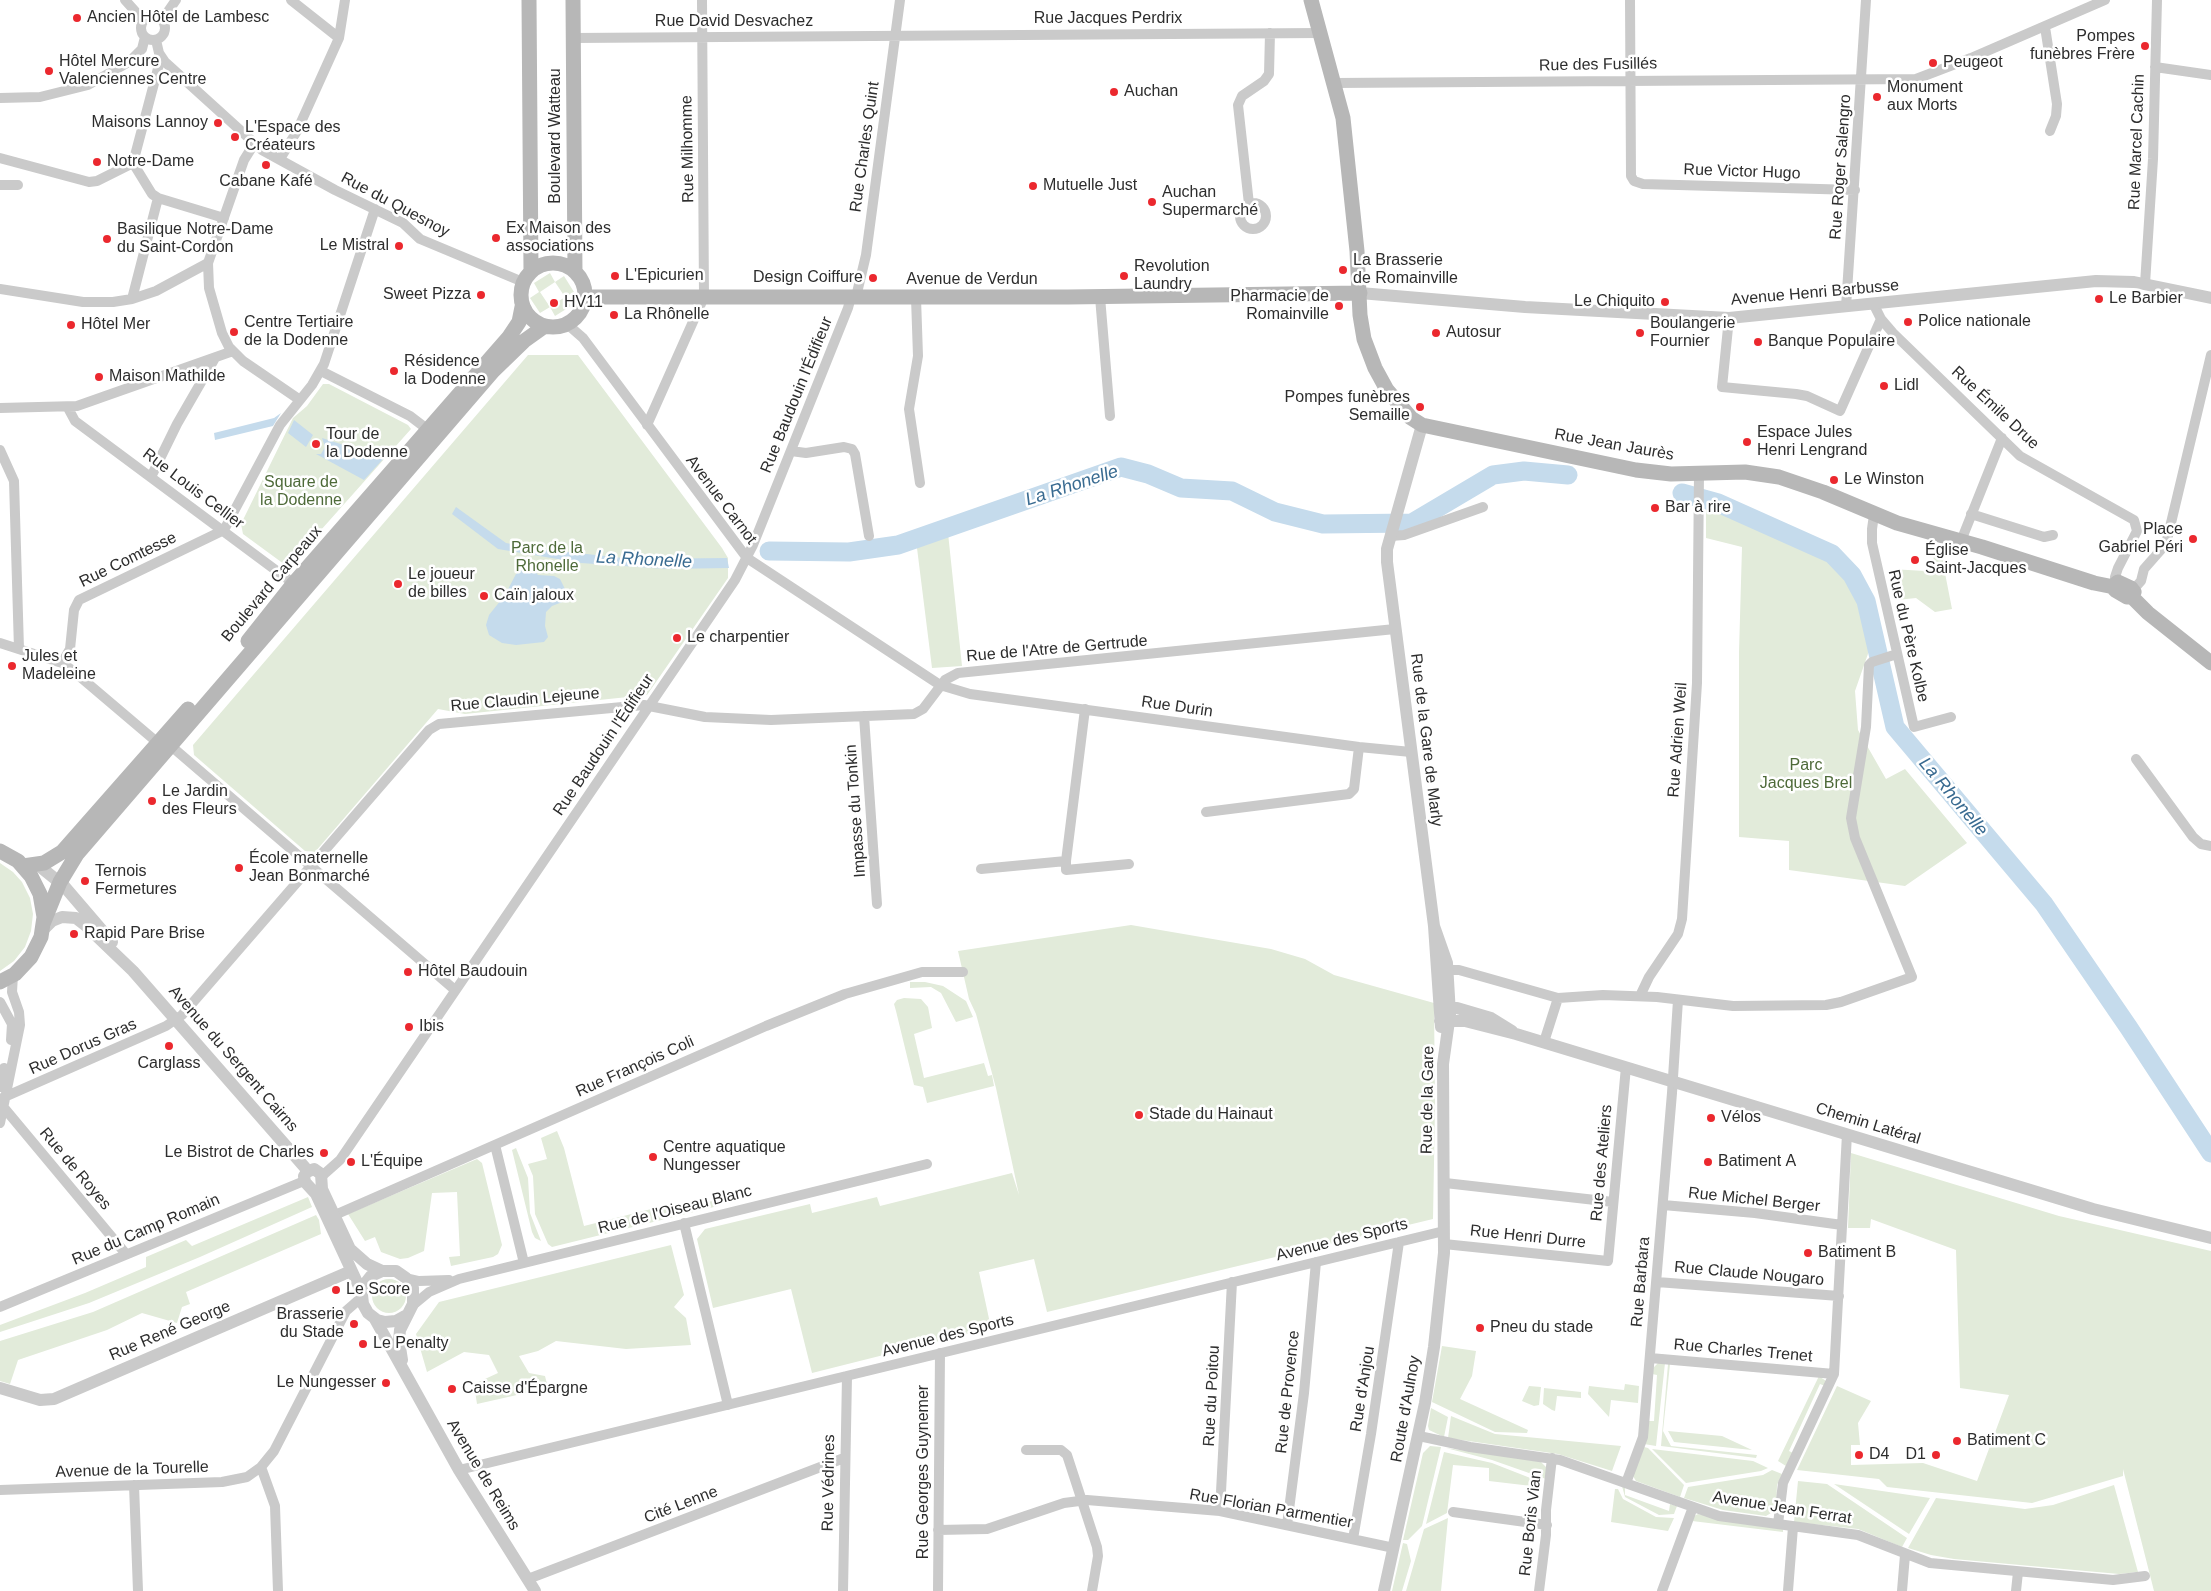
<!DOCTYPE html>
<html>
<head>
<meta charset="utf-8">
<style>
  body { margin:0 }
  canvas { display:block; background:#fff }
</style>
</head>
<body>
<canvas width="2211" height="1591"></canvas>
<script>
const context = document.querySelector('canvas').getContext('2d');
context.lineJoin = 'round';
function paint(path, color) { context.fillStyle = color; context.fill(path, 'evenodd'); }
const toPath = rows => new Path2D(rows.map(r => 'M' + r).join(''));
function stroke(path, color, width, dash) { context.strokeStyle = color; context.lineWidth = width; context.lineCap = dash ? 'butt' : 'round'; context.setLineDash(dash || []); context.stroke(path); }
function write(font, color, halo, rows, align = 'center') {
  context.font = font + ' Helvetica,sans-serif'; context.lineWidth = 5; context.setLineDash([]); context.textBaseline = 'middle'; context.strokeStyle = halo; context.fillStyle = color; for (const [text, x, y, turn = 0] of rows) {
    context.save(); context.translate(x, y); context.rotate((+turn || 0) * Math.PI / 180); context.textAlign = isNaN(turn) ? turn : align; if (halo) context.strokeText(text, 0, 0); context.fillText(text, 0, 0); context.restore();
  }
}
const green = toPath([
  [550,273,555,282,564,276,574,292,565,297,571,306,555,316,550,307,540,313,530,298,539,292,534,283],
  [555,282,565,297,550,307,540,292],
  [528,355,578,355,722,548,728,558,728,578,647,695,465,714,438,709,315,852,305,851,194,755,193,745],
  [323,384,329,384,408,425,411,429,288,567,243,534,241,524,293,418,307,406],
  [1706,506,1825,558,1846,575,1859,601,1870,648,1855,691,1858,730,1886,779,1905,769,1967,843,1905,886,1789,870,1789,841,1739,837,1739,652,1742,547,1706,538],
  [948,533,962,666,932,668,917,548],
  [1934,552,1945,552,1943,563,1952,609,1935,612,1916,598,1897,600,1891,569,1925,571,1933,566],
  [0,863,13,872,22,882,30,898,33,914,31,931,25,947,14,961,0,971],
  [1131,925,1271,949,1305,959,1334,975,1434,1003,1435,1106,1433,1219,1047,1312,1034,1259,979,1272,991,1328,812,1373,791,1289,713,1308,697,1239,705,1229,810,1204,812,1213,877,1197,880,1206,1012,1173,1019,1195,996,1088,976,1014,969,999,958,951],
  [910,982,925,982,943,986,966,1001,973,1017,956,1022,941,993,931,987,910,988],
  [904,998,921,999,928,1007,932,1028,914,1034,924,1078,984,1063,988,1076,992,1075,994,1086,927,1103,923,1087,914,1085,896,1011,894,1004,897,1000],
  [557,1131,564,1148,584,1226,663,1206,672,1211,716,1200,718,1206,552,1247,548,1244,535,1214,533,1176,528,1164,547,1159,541,1138],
  [516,1148,528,1178,530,1213,541,1241,535,1238,532,1232,512,1150],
  [1851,1153,2059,1216,2211,1251,2211,1591,2154,1591,2123,1469,2123,1476,2032,1503,1887,1487,1879,1479,1797,1470,1837,1386,1871,1401,1858,1423,1860,1445,1851,1445,1851,1465,1923,1463,1977,1481,2009,1395,1960,1388,1956,1250,1871,1219,1870,1228,1848,1228],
  [477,1159,482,1163,502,1245,498,1254,493,1257,451,1266,449,1257,460,1256,457,1192,432,1193,424,1251,408,1258,400,1259,381,1252,375,1237,365,1241,348,1214],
  [308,1197,312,1207,200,1257,89,1303,0,1332,0,1325,85,1293,146,1267,146,1257,186,1240,192,1246],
  [316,1215,319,1220,321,1234,186,1292,190,1304,182,1307,177,1323,142,1313,107,1330,18,1360,10,1384,0,1381,0,1341,93,1312],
  [671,1245,684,1295,674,1307,686,1318,691,1345,626,1349,556,1341,538,1351,519,1356,529,1373,545,1376,548,1388,477,1404,474,1384,498,1373,489,1355,464,1352,427,1372,416,1334,439,1302],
  '372 1296a17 17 0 1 1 34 0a17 17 0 1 1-34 0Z',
  [1442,1346,1476,1351,1472,1376,1460,1399,1528,1430,1527,1433,1495,1432,1432,1402],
  [1658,1363,1665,1363,1656,1446,1644,1444,1648,1421,1654,1421,1657,1375,1652,1374,1652,1369],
  [1668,1364,1670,1364,1663,1431,1671,1446,1757,1455,1756,1458,1661,1446],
  [1819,1376,1826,1381,1825,1386,1820,1384,1789,1451,1793,1453,1786,1466,1778,1461],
  [1625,1384,1639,1386,1638,1403,1611,1400,1609,1417,1588,1394,1589,1386,1624,1390],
  [1529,1386,1541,1387,1539,1405,1534,1406,1522,1401],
  [1544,1388,1581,1392,1581,1398,1557,1396,1555,1411,1552,1410,1543,1404],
  [1431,1408,1448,1417,1444,1437,1429,1430,1428,1426],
  [1451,1416,1495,1434,1621,1446,1612,1471,1558,1454,1448,1438],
  [1668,1431,1722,1436,1752,1450,1674,1442],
  [1430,1446,1441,1447,1422,1526,1408,1540,1403,1540,1423,1453],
  [1644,1447,1648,1448,1684,1485,1680,1497,1636,1481,1633,1476],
  [1446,1448,1540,1461,1547,1468,1546,1479,1492,1460],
  [1652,1449,1753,1461,1768,1468,1761,1471,1686,1483],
  [1444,1452,1492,1463,1538,1481,1540,1487,1489,1481,1489,1468,1453,1465,1447,1513,1426,1524],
  [1772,1470,1782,1474,1777,1485,1776,1510,1766,1516,1723,1510,1684,1498,1688,1487,1763,1475],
  [1798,1481,1827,1484,1907,1538,1902,1547,1858,1529,1794,1522],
  [1834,1484,1930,1498,1909,1534],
  [2114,1485,2138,1572,2119,1574,1954,1559,1931,1555,1908,1548,1936,1498,2025,1509,2053,1505],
  [1622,1486,1625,1488,1625,1495,1669,1511,1670,1504,1677,1506,1674,1514,1659,1515,1625,1497],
  [1615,1489,1618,1489,1623,1499,1656,1517,1674,1518,1668,1531,1611,1522],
  [1698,1514,1783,1529,1783,1532,1692,1521,1694,1516],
  [1448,1518,1441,1591,1406,1591,1424,1529],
  [1403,1543,1407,1544,1411,1561,1402,1591,1392,1591]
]);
const water = toPath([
  [281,413,273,426,215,440,214,433,274,418],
  [294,420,313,435,306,447,288,433],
  [322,438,384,458,364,480,316,454,321,454,325,447],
  [456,507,506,543,532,548,632,559,727,558,729,568,666,569,581,563,498,549,452,514],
  [529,564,538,575,554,576,560,579,565,589,565,601,552,606,546,612,545,626,548,637,544,642,516,645,502,643,489,635,486,625,489,615,505,595,516,574]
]);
const river = toPath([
  [1682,493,1718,503,1832,554,1852,575,1866,601,1895,727,2044,904,2129,1028,2211,1153],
  [769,551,849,552,898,545,1121,467,1148,474,1181,488,1232,491,1275,512,1323,524,1412,523,1493,475,1524,471,1568,475]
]);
const minor = toPath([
  [125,0,143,20],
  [291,0,339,38],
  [1630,0,1631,176,1634,181,1643,184,1855,190],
  '141 28a12 12 0 1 1 24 0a12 12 0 1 1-24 0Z',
  [162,20,176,0],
  [2045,27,2057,104,2056,116,2050,131],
  [573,38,1320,33],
  [156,40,159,53,165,62,262,150,335,190,403,223,420,239,523,282],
  [2155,67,2211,75],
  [1335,83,1916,79,1971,58,2105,0],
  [0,98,40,97,88,85,129,62,142,49,145,37],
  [254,144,244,160,208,263,209,288,222,333,229,347,243,361,300,400],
  [0,158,89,182,97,181,133,163],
  [280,159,297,131,339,38,345,0],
  [133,163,152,194,158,198,224,218],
  [133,163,161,57],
  [0,185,18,185],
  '1240 216a13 13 0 1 1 26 0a13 13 0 1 1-26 0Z',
  [1249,204,1238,105,1242,96,1264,81,1269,74,1270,33],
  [2145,284,2153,159,2157,0],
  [0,289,83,302,113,302,132,299,156,291,208,263],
  [856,297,866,255,900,0],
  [1100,297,1110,416],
  [916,298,918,356,909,409,920,483],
  [132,299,158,198],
  [1874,305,1881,319,1893,333,2020,456,2134,520,2137,531,2118,568,2115,577,2116,583],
  [1846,307,1866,0],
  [1729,318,1722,387,1796,394,1807,396,1840,411,1881,319],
  [567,324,583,338,747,558,940,685,970,694,1359,747,1411,752],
  [321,371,410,416,427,429],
  [0,408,77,406,233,351],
  [68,408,75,421,297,586],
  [647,425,704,297,702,0],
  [0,450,14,481,19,649],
  [791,451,806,453,844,447,852,449,855,454,869,536],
  [151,477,177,424,215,358],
  [1971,514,2044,537,2053,535],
  [1874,515,1872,529,1872,543,1914,727,1951,717],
  [1391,536,1404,535,1483,507],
  [1961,541,2002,438],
  [2133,590,2141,581,2144,569,2166,544,2211,355],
  [0,643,62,663,72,670,158,743,171,746,455,990],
  [62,663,70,649,74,610,79,600,224,530,280,425,312,385,324,364,375,209],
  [864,716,877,904],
  [2136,759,2193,837,2201,844,2211,846],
  [1206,812,1349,794,1354,789,1359,747],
  [1066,861,1085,709],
  [981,869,1066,861,1066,870,1129,864],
  [1440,970,1459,970,1558,998,1603,995,1657,997,1733,1006,1826,1005,1841,1002,1912,977,1855,838,1851,818,1866,727,1869,665,1872,662,1897,654],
  [1640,996,1649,977,1678,934,1682,919,1697,683,1699,473],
  [0,1002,12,1024,11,1040],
  [1544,1042,1558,998],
  [0,1087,4,1068],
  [0,1099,166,1026,182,1015,429,730,439,724,644,705,705,717,771,720,914,714,923,709,945,680,958,673,1395,629],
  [0,1103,126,1254],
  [0,1123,20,1025,19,1012,12,992,13,975],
  [495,1145,524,1263],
  [322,1176,340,1160,735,580,753,545,848,308,851,297],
  [1445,1183,1613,1202],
  [1663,1205,1755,1213,1842,1225],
  [328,1218,766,1026,845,994,922,972,963,972],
  [684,1223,728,1405],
  [1444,1244,1608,1261,1626,1067],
  [406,1278,419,1281,449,1280],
  [1657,1282,1839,1296],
  [412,1306,429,1292,459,1279,927,1164],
  [0,1307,304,1181],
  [1650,1358,1834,1374],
  [1419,1436,1470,1447,1560,1460,1719,1516,1858,1535,1930,1563,2113,1580,2145,1576],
  [1026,1450,1061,1450,1067,1455,1097,1547,1098,1556,1092,1591],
  [261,1467,275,1506,278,1591],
  [459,1470,1444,1231],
  [1626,1483,1643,1437,1672,1093,1678,1000],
  [134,1485,138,1591],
  [0,1490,222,1482,247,1477,261,1467,274,1451,346,1311,362,1297],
  [1220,1511,1232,1282],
  [1453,1512,1547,1525],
  [1778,1524,1783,1483,1834,1374,1847,1134],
  [1287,1525,1304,1393,1316,1262],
  [938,1530,987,1529,1064,1503,1087,1500,1220,1511,1394,1548],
  [1353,1539,1371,1434,1399,1242],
  [528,1579,844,1458],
  [843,1591,847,1376],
  [938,1591,940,1353],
  [1539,1591,1546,1535,1546,1510,1552,1458],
  [1662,1591,1693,1507],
  [1788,1591,1793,1527],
  [1902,1591,1905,1555],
  [2016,1591,2018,1572]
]);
const tertiary = toPath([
  [1360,293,1525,307,1729,318,2096,281,2134,282,2211,298],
  [1422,425,1387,549,1387,562,1434,926,1441,1027],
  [38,865,64,886,112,942],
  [43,930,52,921,62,917,76,918,85,925,133,971,308,1171],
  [1443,1008,1457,1008,1491,1018,1512,1031],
  [1440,1021,1465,1021,1516,1034,2093,1209,2211,1238],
  [362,1293,316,1194,305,1182,304,1176,307,1172,314,1169,321,1174,322,1189,350,1249,367,1264,382,1271],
  [375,1319,459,1470,535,1591],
  [402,1360,399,1341,400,1330,413,1304,413,1288,406,1278,396,1271,382,1271,371,1276,364,1285,362,1295,363,1304,368,1313,377,1320,385,1322,396,1321,405,1316],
  [0,1388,40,1400,54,1399,351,1271],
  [1384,1591,1425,1403,1434,1347,1444,1253,1443,1064,1450,1014,1447,963,1434,926]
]);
const secondary = toPath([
  [529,0,531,271],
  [573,0,575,272],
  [1311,0,1343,118,1357,251,1360,315,1364,339,1375,368,1387,390,1411,418,1422,425,1636,470,1671,474,1745,472,1779,477,1823,492,1897,523,1982,547,2094,583,2114,587],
  '521 295a32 32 0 1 1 64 0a32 32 0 1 1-64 0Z',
  [585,297,1068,297,1360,293],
  [2118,582,2131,588,2134,592,2132,595,2127,597,2115,590,2114,585,2118,582],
  [2131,596,2148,613,2211,663],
  [248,641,294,583,509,337,519,322,522,307],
  [0,851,18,861,31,876,40,894,44,917,41,937,31,957,15,974,0,982],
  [23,866,44,863,62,852,188,709],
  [43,924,60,882,77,854,493,371,524,341,545,326]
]);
const markers = [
  [77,18,5,"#eb282e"],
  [2145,46,5,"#eb282e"],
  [1933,63,5,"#eb282e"],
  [49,71,5,"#eb282e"],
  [1114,92,5,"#eb282e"],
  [1877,97,5,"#eb282e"],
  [218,123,5,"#eb282e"],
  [235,137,5,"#eb282e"],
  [97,162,5,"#eb282e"],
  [266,165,5,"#eb282e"],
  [1033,186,5,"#eb282e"],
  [1152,202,5,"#eb282e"],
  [496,238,5,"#eb282e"],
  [107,239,5,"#eb282e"],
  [399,246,5,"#eb282e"],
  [1343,270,5,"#eb282e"],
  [615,276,5,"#eb282e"],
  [1124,276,5,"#eb282e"],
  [873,278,5,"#eb282e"],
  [481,295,5,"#eb282e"],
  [2099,299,5,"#eb282e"],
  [1665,302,5,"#eb282e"],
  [554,303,5,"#eb282e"],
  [1339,306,5,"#eb282e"],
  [614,315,5,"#eb282e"],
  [1908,322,5,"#eb282e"],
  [71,325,5,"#eb282e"],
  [234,332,5,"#eb282e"],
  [1436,333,5,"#eb282e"],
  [1640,333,5,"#eb282e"],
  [1758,342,5,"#eb282e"],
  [394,371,5,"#eb282e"],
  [99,377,5,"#eb282e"],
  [1884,386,5,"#eb282e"],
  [1420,407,5,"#eb282e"],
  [1747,442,5,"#eb282e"],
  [316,444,5,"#eb282e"],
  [1834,480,5,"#eb282e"],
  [1655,508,5,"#eb282e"],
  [2193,539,5,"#eb282e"],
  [1915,560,5,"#eb282e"],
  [398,584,5,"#eb282e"],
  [484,596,5,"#eb282e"],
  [677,638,5,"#eb282e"],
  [12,666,5,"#eb282e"],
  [152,801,5,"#eb282e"],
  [239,868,5,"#eb282e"],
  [85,881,5,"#eb282e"],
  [74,934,5,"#eb282e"],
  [408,972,5,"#eb282e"],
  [409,1027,5,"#eb282e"],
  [169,1046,5,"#eb282e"],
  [1139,1115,5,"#eb282e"],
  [1711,1118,5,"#eb282e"],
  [324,1153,5,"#eb282e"],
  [653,1157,5,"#eb282e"],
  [351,1162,5,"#eb282e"],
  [1708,1162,5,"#eb282e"],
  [1808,1253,5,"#eb282e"],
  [336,1290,5,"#eb282e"],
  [354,1324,5,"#eb282e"],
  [1480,1328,5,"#eb282e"],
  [363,1344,5,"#eb282e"],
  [386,1383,5,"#eb282e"],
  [452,1389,5,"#eb282e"],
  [1957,1441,5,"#eb282e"],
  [1859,1455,5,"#eb282e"],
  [1936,1455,5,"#eb282e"]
];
const poiNames = [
  ["Ancien Hôtel de Lambesc",87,18],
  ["Pompes",2135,37,"right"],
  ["funèbres Frère",2135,55,"right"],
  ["Hôtel Mercure",59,62],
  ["Valenciennes Centre",59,80],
  ["Peugeot",1943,63],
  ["Monument",1887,88],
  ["aux Morts",1887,106],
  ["Auchan",1124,92],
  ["Maisons Lannoy",208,123,"right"],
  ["L'Espace des",245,128],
  ["Créateurs",245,146],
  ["Notre-Dame",107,162],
  ["Cabane Kafé",266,182,"center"],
  ["Mutuelle Just",1043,186],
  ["Auchan",1162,193],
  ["Supermarché",1162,211],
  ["Ex Maison des",506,229],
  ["associations",506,247],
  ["Basilique Notre-Dame",117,230],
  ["du Saint-Cordon",117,248],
  ["Le Mistral",389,246,"right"],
  ["La Brasserie",1353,261],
  ["de Romainville",1353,279],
  ["Revolution",1134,267],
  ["Laundry",1134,285],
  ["L'Epicurien",625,276],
  ["Design Coiffure",863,278,"right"],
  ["Sweet Pizza",471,295,"right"],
  ["Pharmacie de",1329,297,"right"],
  ["Romainville",1329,315,"right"],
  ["Le Barbier",2109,299],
  ["Le Chiquito",1655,302,"right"],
  ["HV11",564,303],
  ["La Rhônelle",624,315],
  ["Police nationale",1918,322],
  ["Centre Tertiaire",244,323],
  ["de la Dodenne",244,341],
  ["Boulangerie",1650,324],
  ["Fournier",1650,342],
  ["Hôtel Mer",81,325],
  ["Autosur",1446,333],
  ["Banque Populaire",1768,342],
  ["Résidence",404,362],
  ["la Dodenne",404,380],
  ["Maison Mathilde",109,377],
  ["Lidl",1894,386],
  ["Pompes funèbres",1410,398,"right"],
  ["Semaille",1410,416,"right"],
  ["Espace Jules",1757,433],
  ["Henri Lengrand",1757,451],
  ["Tour de",326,435],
  ["la Dodenne",326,453],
  ["Le Winston",1844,480],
  ["Bar à rire",1665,508],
  ["Place",2183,530,"right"],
  ["Gabriel Péri",2183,548,"right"],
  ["Église",1925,551],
  ["Saint-Jacques",1925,569],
  ["Le joueur",408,575],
  ["de billes",408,593],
  ["Caïn jaloux",494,596],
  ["Le charpentier",687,638],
  ["Jules et",22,657],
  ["Madeleine",22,675],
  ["Le Jardin",162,792],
  ["des Fleurs",162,810],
  ["École maternelle",249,859],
  ["Jean Bonmarché",249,877],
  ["Ternois",95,872],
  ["Fermetures",95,890],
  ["Rapid Pare Brise",84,934],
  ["Hôtel Baudouin",418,972],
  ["Ibis",419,1027],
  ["Carglass",169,1064,"center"],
  ["Stade du Hainaut",1149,1115],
  ["Vélos",1721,1118],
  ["Centre aquatique",663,1148],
  ["Nungesser",663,1166],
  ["Le Bistrot de Charles",314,1153,"right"],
  ["L'Équipe",361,1162],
  ["Batiment A",1718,1162],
  ["Batiment B",1818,1253],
  ["Le Score",346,1290],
  ["Brasserie",344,1315,"right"],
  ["du Stade",344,1333,"right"],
  ["Pneu du stade",1490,1328],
  ["Le Penalty",373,1344],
  ["Le Nungesser",376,1383,"right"],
  ["Caisse d'Épargne",462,1389],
  ["Batiment C",1967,1441],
  ["D4",1869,1455],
  ["D1",1926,1455,"right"]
];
const streetNames = [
  ["Rue Jacques Perdrix",1108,19],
  ["Rue David Desvachez",734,22],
  ["Rue des Fusillés",1598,65,-1],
  ["Boulevard Watteau",556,136,-90],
  ["Rue Marcel Cachin",2137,142,-88],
  ["Rue Charles Quint",865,147,-82],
  ["Rue Milhomme",688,149,-91],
  ["Rue Roger Salengro",1841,167,-86],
  ["Rue Victor Hugo",1742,172,2],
  ["Rue du Quesnoy",395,205,28],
  ["Avenue de Verdun",972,280],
  ["Avenue Henri Barbusse",1815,293,-5],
  ["Rue Baudouin l'Édifieur",797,395,-68],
  ["Rue Émile Drue",1995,408,43],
  ["Rue Jean Jaurès",1614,445,10],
  ["Rue Louis Cellier",193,489,37],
  ["Avenue Carnot",721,500,53],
  ["Rue Comtesse",128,560,-26],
  ["Boulevard Carpeaux",272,584,-50],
  ["Rue du Père Kolbe",1908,636,77],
  ["Rue de l'Atre de Gertrude",1057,649,-5],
  ["Rue Claudin Lejeune",525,700,-5],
  ["Rue Durin",1177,707,8],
  ["Rue de la Gare de Marly",1426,740,83],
  ["Rue Adrien Weil",1678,740,-86],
  ["Rue Baudouin l'Édifieur",604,745,-56],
  ["Impasse du Tonkin",856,811,-94],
  ["Rue Dorus Gras",83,1047,-24],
  ["Avenue du Sergent Cairns",233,1059,49],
  ["Rue François Coli",635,1067,-24],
  ["Rue de la Gare",1428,1100,-89],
  ["Chemin Latéral",1868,1124,17],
  ["Rue des Ateliers",1602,1163,-85],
  ["Rue de Royes",75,1169,50],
  ["Rue Michel Berger",1754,1200,6],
  ["Rue de l'Oiseau Blanc",675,1210,-14],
  ["Rue du Camp Romain",146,1230,-23],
  ["Rue Henri Durre",1528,1237,6],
  ["Avenue des Sports",1342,1240,-14],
  ["Rue Claude Nougaro",1749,1274,5],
  ["Rue Barbara",1641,1282,-85],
  ["Rue René George",170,1331,-23],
  ["Avenue des Sports",948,1336,-14],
  ["Rue Charles Trenet",1743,1351,5],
  ["Rue d'Anjou",1363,1389,-81],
  ["Rue de Provence",1288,1392,-84],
  ["Rue du Poitou",1212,1396,-87],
  ["Route d'Aulnoy",1406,1409,-80],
  ["Avenue de la Tourelle",132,1470,-2],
  ["Rue Georges Guynemer",924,1472,-90],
  ["Avenue de Reims",483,1475,59],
  ["Rue Védrines",829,1483,-89],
  ["Cité Lenne",681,1505,-21],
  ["Avenue Jean Ferrat",1782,1508,9],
  ["Rue Florian Parmentier",1271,1509,10],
  ["Rue Boris Vian",1531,1523,-84]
];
const parkNames = [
  ["Square de",301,483],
  ["la Dodenne",301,501],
  ["Parc de la",547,549],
  ["Rhonelle",547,567],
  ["Parc",1806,766],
  ["Jacques Brel",1806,784]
];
const waterNames = [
  ["La Rhonelle",1072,486,-18],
  ["La Rhonelle",644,560,3],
  ["La Rhonelle",1953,797,50]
];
paint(green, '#e2ebda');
paint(water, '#c5dbec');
stroke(river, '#c5dbec', 19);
stroke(minor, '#cacaca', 10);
stroke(tertiary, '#cacaca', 12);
stroke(secondary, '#b7b7b7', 15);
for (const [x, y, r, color] of markers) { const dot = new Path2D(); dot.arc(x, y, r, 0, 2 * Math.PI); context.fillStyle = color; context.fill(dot); stroke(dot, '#fff', 2); }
write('16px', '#2d2d2d', '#fff', poiNames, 'left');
write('16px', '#2d2d2d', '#fff', streetNames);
write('16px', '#4e6a39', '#fff', parkNames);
write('italic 18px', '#396b91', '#fff', waterNames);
</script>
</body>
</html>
